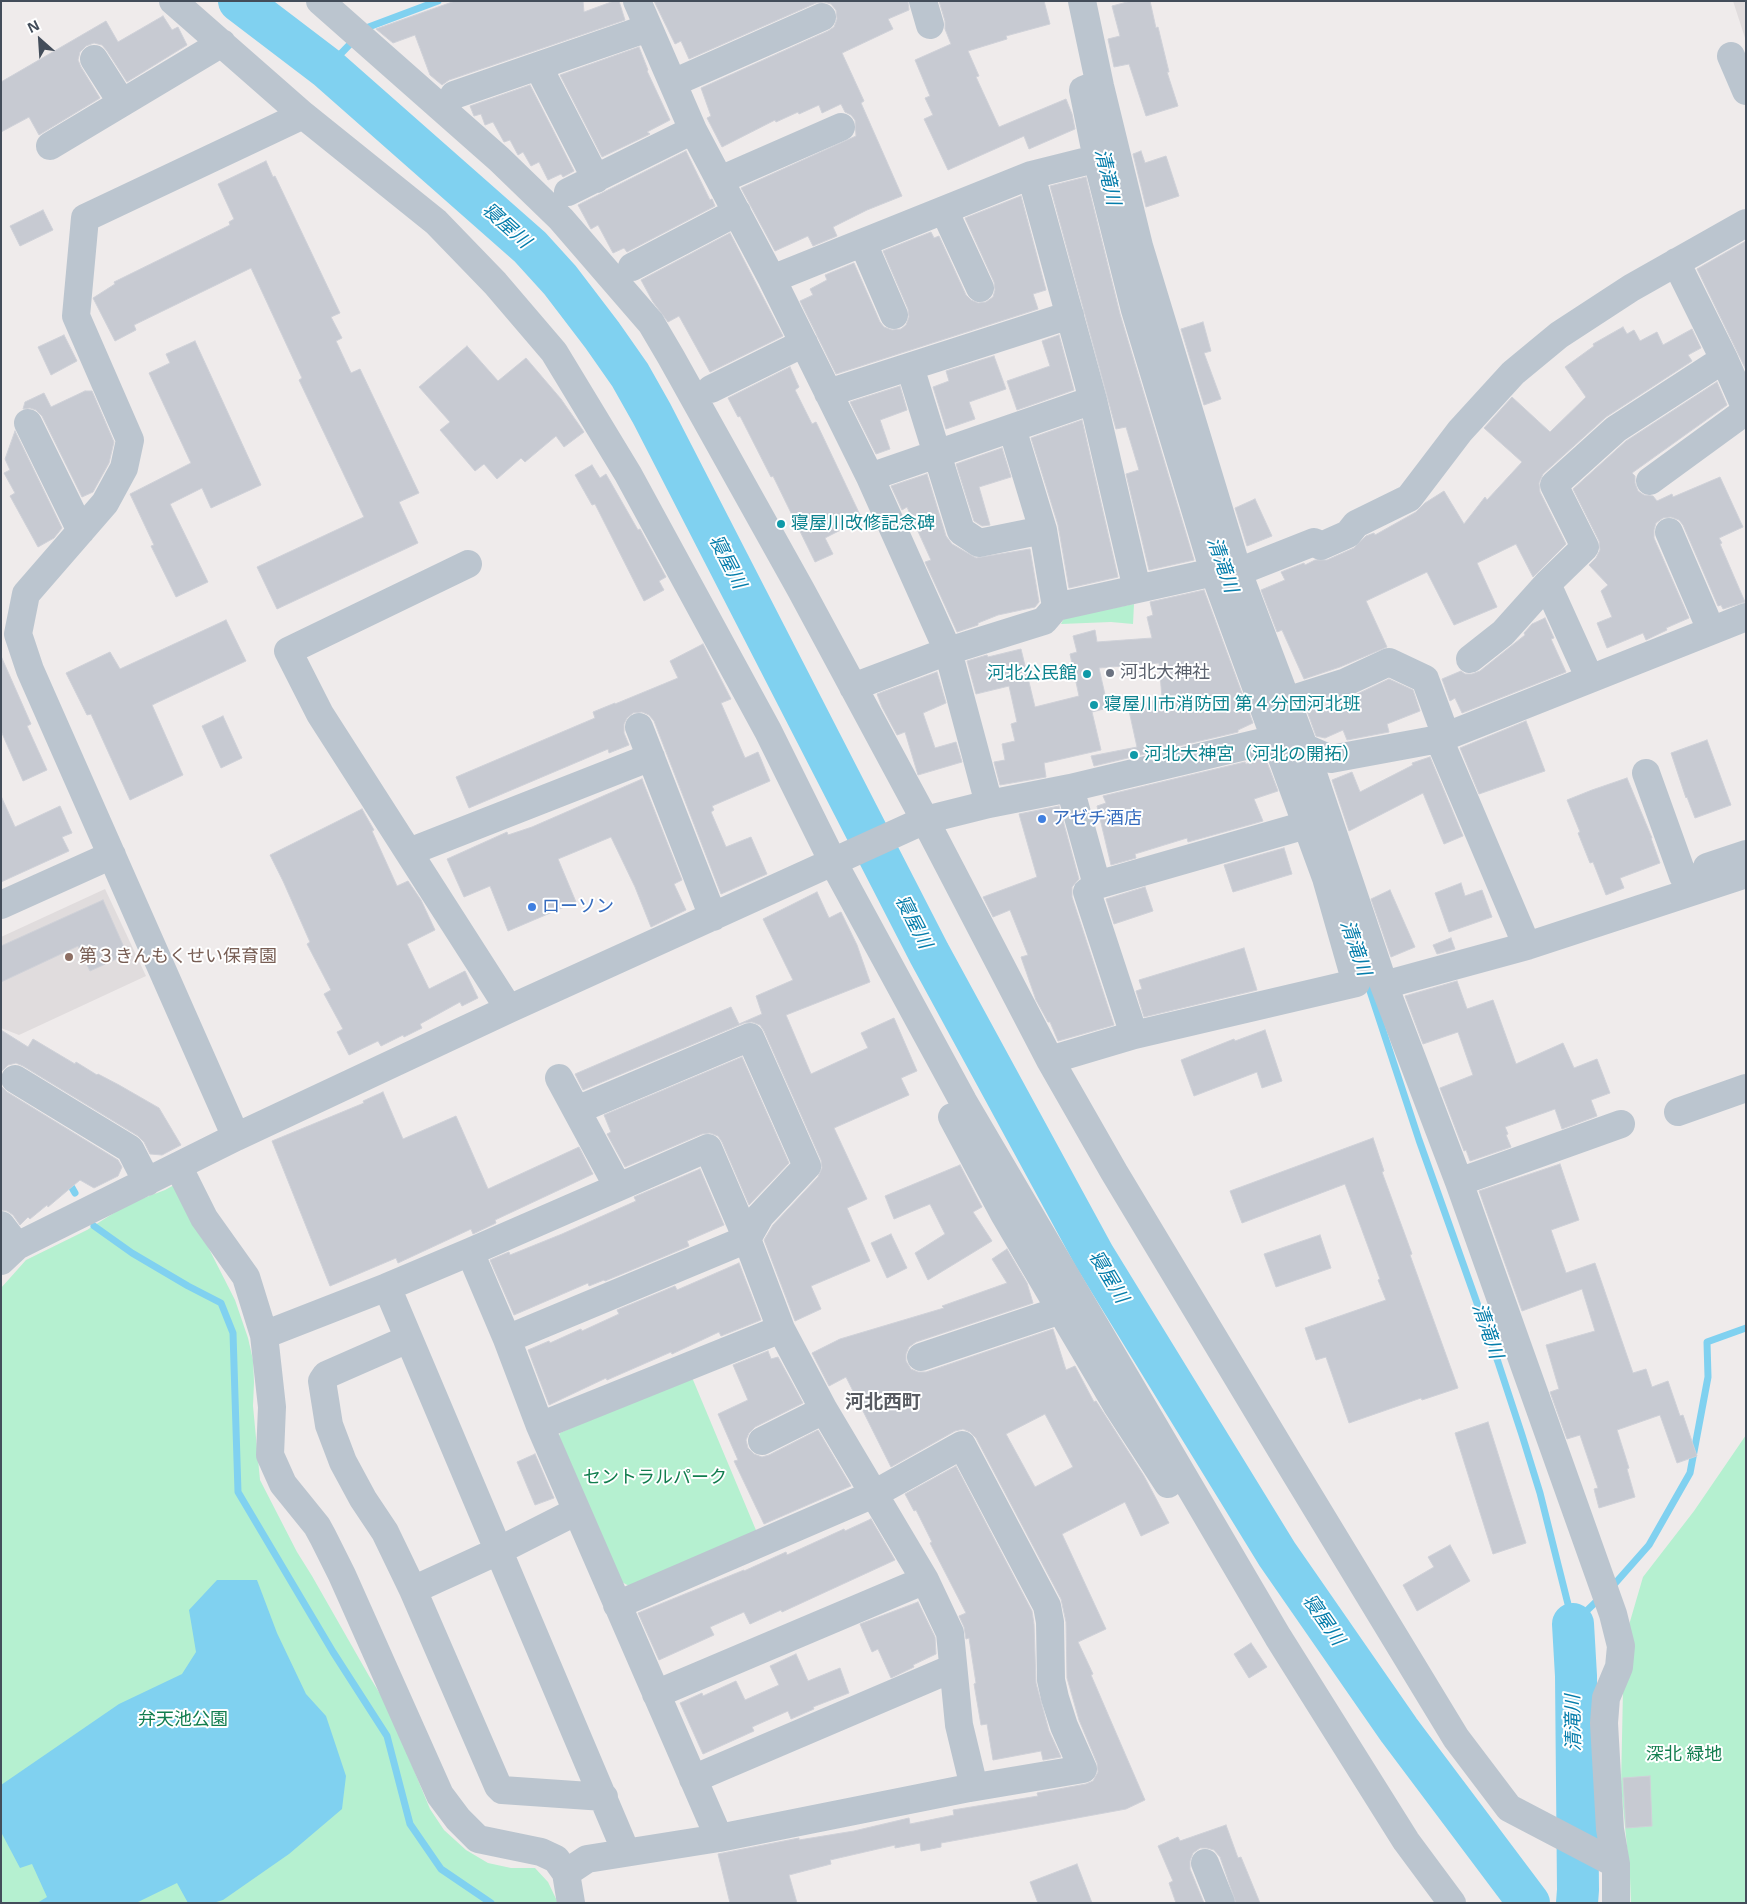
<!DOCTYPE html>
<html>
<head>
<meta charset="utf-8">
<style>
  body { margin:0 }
  #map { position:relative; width:1747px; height:1904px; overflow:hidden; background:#efebeb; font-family:"Noto Sans",sans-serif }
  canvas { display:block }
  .frame { position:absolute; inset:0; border:2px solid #434d5a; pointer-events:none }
  .north { position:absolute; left:15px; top:15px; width:50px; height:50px; -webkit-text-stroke:4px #fff; paint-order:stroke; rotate:334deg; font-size:14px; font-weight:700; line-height:20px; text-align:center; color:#434d5a }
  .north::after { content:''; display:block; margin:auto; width:18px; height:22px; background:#434d5a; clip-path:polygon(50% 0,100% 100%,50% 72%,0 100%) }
</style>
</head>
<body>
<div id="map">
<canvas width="1747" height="1904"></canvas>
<div class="frame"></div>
<div class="north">N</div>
</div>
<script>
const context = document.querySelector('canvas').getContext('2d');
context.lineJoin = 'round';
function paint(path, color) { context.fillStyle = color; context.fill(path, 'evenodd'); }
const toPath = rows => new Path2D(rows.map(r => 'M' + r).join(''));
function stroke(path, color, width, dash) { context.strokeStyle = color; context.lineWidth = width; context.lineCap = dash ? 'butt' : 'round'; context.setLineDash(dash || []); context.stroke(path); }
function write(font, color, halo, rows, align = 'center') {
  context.font = font + ' "Noto Sans","Noto Sans JP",sans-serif'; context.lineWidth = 4; context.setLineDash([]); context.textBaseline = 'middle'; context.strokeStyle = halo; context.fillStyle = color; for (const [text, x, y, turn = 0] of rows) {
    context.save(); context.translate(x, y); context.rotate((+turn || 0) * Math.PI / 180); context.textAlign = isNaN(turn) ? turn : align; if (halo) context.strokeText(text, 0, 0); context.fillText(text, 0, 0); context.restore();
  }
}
const education = toPath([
  [1733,1,1746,1,1746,41],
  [105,889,146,976,19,1035,1,1028,1,937]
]);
const green = toPath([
  [1134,604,1133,624,1111,622,1061,624,1064,618],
  [176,1184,235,1300,248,1338,253,1360,254,1382,253,1406,260,1480,297,1552,312,1576,369,1676,387,1705,430,1809,444,1830,466,1850,488,1863,511,1868,535,1868,548,1882,558,1903,1,1903,1,1288,26,1260,87,1230,128,1204,165,1190],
  [691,1375,758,1535,631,1587,620,1581,558,1439,560,1433],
  [1746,1435,1746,1903,1631,1903,1630,1877,1621,1786,1624,1642,1643,1577,1694,1511]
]);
const water = toPath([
  [217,1580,257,1580,277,1633,306,1694,326,1716,346,1776,342,1809,289,1854,223,1900,213,1903,188,1903,177,1883,136,1903,37,1903,47,1897,32,1864,20,1868,1,1832,1,1785,119,1704,182,1674,196,1652,189,1610]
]);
const stream = toPath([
  [362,31,366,28,438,1],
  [327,68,355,39],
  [1366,979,1419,1140,1498,1362,1522,1435,1540,1493,1573,1624,1601,1597],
  [67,1179,75,1193],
  [94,1226,132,1253,188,1286,221,1303,233,1333,238,1492,333,1652,387,1736,410,1824,441,1869,491,1903],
  [1611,1588,1649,1545,1690,1473,1708,1377,1707,1342,1746,1328]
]);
const river = toPath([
  [239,1,327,68,530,247,560,280,602,335,630,375,652,414,929,953,1094,1256,1277,1554,1399,1730,1529,1903],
  [1573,1624,1576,1676,1578,1890,1577,1903]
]);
const building = toPath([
  [455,1,583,1,584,12,614,1,619,1,625,20,449,80,442,85,430,75,415,35,393,43,376,29,455,1],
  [654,1,908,1,909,10,888,19,893,29,842,53,864,101,861,103,902,196,867,210,833,227,837,236,813,246,808,236,775,251,741,188,856,136,855,120,851,115,845,112,841,104,822,113,819,105,799,114,798,112,776,122,775,120,722,147,707,118,711,116,701,88,828,31,834,27,837,19,836,10,831,4,824,2,816,3,689,59,681,41,675,44,654,1],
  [939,1,1044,1,1050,24,1006,36,1007,39,968,51,979,76,976,77,999,127,1066,99,1072,114,1075,129,1029,149,1024,136,948,170,924,119,933,115,925,98,930,96,915,60,951,44,945,29,945,21,939,1],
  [1131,1,1150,1,1156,28,1158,27,1169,72,1167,72,1178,106,1146,116,1129,64,1114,67,1108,39,1120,36,1112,6,1131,1],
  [163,16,172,30,178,27,187,45,127,82,107,51,102,45,94,43,86,46,80,52,78,60,81,67,100,98,39,135,29,117,1,132,1,82,106,21,118,42,163,16],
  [639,47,648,70,647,71,670,120,647,132,650,134,602,157,560,75,639,47],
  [530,85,574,171,563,177,561,174,548,180,539,162,531,166,523,152,518,155,510,140,504,142,493,122,485,125,481,114,474,116,470,106,530,85],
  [686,151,710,200,712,199,715,206,627,252,624,248,613,253,598,225,591,229,578,205,686,151],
  [1141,151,1145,163,1166,156,1179,196,1146,207,1133,154,1141,151],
  [266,161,273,177,275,176,340,313,331,317,342,338,336,341,351,373,360,369,419,493,399,502,418,543,277,609,257,567,364,517,299,380,302,378,251,268,134,325,136,330,115,341,93,298,115,284,114,282,230,225,229,222,234,219,218,184,266,161],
  [1086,177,1120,314,1194,560,1149,570,1126,474,1139,470,1126,427,1116,429,1050,186,1086,177],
  [1021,196,1046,290,1033,294,1038,309,836,374,800,301,813,295,810,289,827,280,825,275,854,263,880,322,884,327,892,330,901,329,906,325,909,317,908,309,883,251,931,232,934,238,939,236,966,295,971,300,978,303,986,302,993,297,995,290,994,282,965,218,1021,196],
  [43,210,53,230,20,246,10,226,43,210],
  [730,233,783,336,710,372,679,316,668,322,653,302,641,280,730,233],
  [1746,241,1746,370,1697,269,1746,241],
  [1203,322,1211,351,1204,353,1221,399,1204,405,1181,329,1203,322],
  [1623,327,1627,334,1634,330,1640,341,1657,332,1663,345,1692,329,1701,348,1688,355,1692,361,1606,417,1543,474,1539,483,1540,492,1566,544,1533,577,1516,544,1477,563,1497,607,1454,625,1427,572,1366,601,1387,647,1340,667,1304,679,1282,630,1277,632,1261,590,1285,580,1281,572,1304,563,1305,565,1315,560,1327,560,1354,548,1366,536,1374,533,1375,535,1416,512,1425,503,1444,491,1464,524,1485,497,1487,500,1522,462,1484,428,1512,397,1550,432,1586,397,1565,367,1594,346,1593,344,1623,327],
  [64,335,77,361,51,375,38,347,64,335],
  [1059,335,1074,390,1017,410,1007,381,1050,366,1042,341,1059,335],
  [195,341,261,485,211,508,202,488,170,504,208,582,176,597,151,546,154,545,130,494,191,463,149,373,170,363,166,354,195,341],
  [467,346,498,381,526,358,561,399,584,432,564,447,556,436,525,462,521,458,497,479,484,464,475,471,440,430,450,422,419,387,467,346],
  [994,356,1006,389,969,402,975,419,946,429,933,387,949,381,946,371,994,356],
  [790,367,799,387,795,390,812,424,816,422,862,519,825,538,833,554,815,562,773,476,771,477,740,416,738,417,728,398,790,367],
  [1717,382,1727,405,1632,473,1635,476,1635,483,1638,491,1644,495,1653,496,1657,501,1672,494,1673,497,1720,477,1743,527,1719,538,1722,543,1720,544,1745,602,1723,609,1721,605,1718,606,1683,525,1679,520,1671,517,1663,518,1656,523,1654,530,1654,538,1689,618,1666,628,1667,630,1646,640,1643,633,1607,648,1597,623,1612,617,1601,591,1608,585,1589,565,1596,558,1600,550,1599,541,1573,489,1626,441,1717,382],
  [900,386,907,410,880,420,890,449,876,454,850,402,900,386],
  [85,391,92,391,114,442,109,463,93,492,82,497,42,416,36,410,30,408,23,409,25,402,44,393,51,407,85,391],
  [1082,420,1118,577,1069,588,1058,525,1031,438,1082,420],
  [15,431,62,528,54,538,38,547,10,496,15,493,4,473,10,470,5,459,15,431],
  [1002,448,1011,477,979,487,990,525,982,526,974,521,956,464,1002,448],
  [592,465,600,478,606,474,638,530,640,529,666,577,659,581,664,590,644,601,595,504,592,505,575,475,592,465],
  [927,474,946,536,952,544,976,558,1030,549,1039,602,1035,607,998,615,978,623,978,625,957,632,925,562,931,560,907,507,902,510,891,486,927,474],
  [1255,499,1272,536,1247,546,1235,508,1255,499],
  [1204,590,1253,723,1238,730,1238,732,1094,766,1091,756,1137,747,1128,706,1162,698,1159,663,1099,668,1108,708,1092,712,1101,750,1044,763,1046,777,1000,785,994,762,1005,760,1002,744,1015,741,1011,724,1017,722,1009,686,976,694,967,661,987,655,988,657,1021,649,1035,707,1079,696,1070,654,1077,652,1073,636,1095,630,1097,642,1152,638,1147,617,1153,615,1150,602,1204,590],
  [1545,618,1554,638,1551,639,1566,672,1462,713,1455,698,1450,701,1442,679,1461,671,1465,674,1472,674,1480,671,1525,635,1524,633,1532,624,1545,618],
  [226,620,246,661,152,705,183,775,130,800,91,714,87,715,66,673,110,652,120,669,226,620],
  [703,644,731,699,721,703,745,758,758,752,770,781,712,806,714,810,711,812,726,847,751,837,767,874,721,894,654,721,649,715,642,712,633,713,627,718,624,724,624,733,629,745,609,753,608,749,469,808,456,777,595,718,593,712,615,703,615,704,678,678,670,661,703,644],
  [1,656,31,724,27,726,47,770,23,781,1,731,1,656],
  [937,672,946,703,923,713,935,748,956,742,962,762,918,775,905,732,897,735,882,707,877,694,937,672],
  [1389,679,1413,690,1420,711,1387,724,1389,732,1347,740,1343,730,1325,738,1316,736,1307,711,1351,697,1389,679],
  [223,716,242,758,221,768,202,726,223,716],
  [1526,721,1545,771,1479,794,1460,748,1526,721],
  [1707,740,1731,805,1695,818,1687,797,1686,798,1671,753,1707,740],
  [1265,757,1278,791,1254,799,1263,821,1188,842,1187,838,1135,854,1136,858,1111,865,1097,806,1106,803,1103,796,1245,762,1246,764,1265,757],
  [1430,757,1463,836,1444,844,1423,793,1349,831,1332,780,1352,772,1360,792,1413,765,1412,763,1430,757],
  [1627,778,1652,838,1651,838,1660,863,1620,878,1624,888,1606,895,1593,862,1590,863,1578,833,1580,832,1567,800,1592,790,1627,778],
  [642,779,682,880,674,884,686,910,651,927,635,887,611,837,558,859,576,902,508,931,490,886,464,897,447,859,507,832,508,835,532,827,642,779],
  [1,796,15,827,60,806,72,833,62,837,69,851,1,882,1,796],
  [1059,806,1079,879,1072,887,1072,897,1114,1025,1058,1041,1050,1022,1048,1022,1036,1000,1021,957,1028,955,1010,910,993,917,983,897,1037,877,1019,814,1059,806],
  [362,809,374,830,372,831,397,886,408,881,421,900,435,930,407,944,429,989,465,971,478,998,462,1006,460,1002,420,1024,422,1028,404,1037,403,1035,381,1046,378,1041,349,1055,337,1032,343,1029,324,994,331,990,307,944,310,942,283,881,270,855,362,809],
  [1284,848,1292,874,1233,892,1224,865,1284,848],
  [1461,883,1465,896,1482,890,1492,917,1449,932,1435,893,1461,883],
  [1145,887,1153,911,1114,924,1106,899,1145,887],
  [1390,890,1415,947,1391,957,1371,899,1390,890],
  [817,892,829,918,841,912,857,945,870,982,786,1015,811,1074,868,1048,861,1033,894,1018,917,1071,901,1078,909,1095,834,1128,867,1199,847,1208,870,1261,811,1286,821,1309,795,1321,764,1240,773,1225,818,1177,822,1168,821,1160,764,1031,760,1025,752,1022,744,1023,583,1090,575,1074,731,1007,739,1024,762,1014,756,996,793,980,763,919,817,892],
  [103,900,127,954,90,971,78,946,1,982,1,946,103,900],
  [1451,938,1455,949,1437,954,1433,945,1451,938],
  [1244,948,1257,990,1144,1017,1136,991,1142,989,1139,980,1244,948],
  [1457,981,1467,1009,1493,1000,1516,1064,1563,1043,1574,1068,1597,1059,1610,1093,1591,1100,1597,1116,1562,1129,1555,1109,1505,1127,1508,1134,1506,1135,1511,1147,1470,1161,1466,1150,1464,1151,1440,1088,1473,1075,1458,1032,1423,1044,1405,996,1457,981],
  [1,1030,28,1047,33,1039,75,1064,76,1062,97,1075,98,1074,119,1085,159,1108,181,1145,162,1155,150,1154,144,1142,138,1136,23,1066,16,1063,8,1065,1,1072,1,1030],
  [1265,1030,1282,1081,1262,1088,1257,1072,1194,1096,1181,1060,1234,1039,1235,1041,1265,1030],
  [742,1057,789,1163,749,1205,722,1142,718,1136,710,1133,702,1134,625,1167,607,1134,611,1132,604,1115,742,1057],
  [1,1086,7,1092,118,1160,122,1167,118,1176,94,1188,80,1180,48,1207,47,1205,30,1219,28,1217,20,1225,13,1215,7,1211,1,1210,1,1086],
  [383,1092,403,1139,456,1116,488,1189,579,1147,593,1174,495,1220,496,1223,473,1234,471,1229,398,1263,396,1258,330,1286,272,1141,364,1103,363,1101,383,1092],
  [1373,1138,1384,1171,1382,1172,1412,1254,1410,1255,1458,1388,1422,1400,1421,1398,1349,1423,1326,1357,1316,1360,1305,1328,1386,1300,1378,1280,1380,1279,1345,1184,1242,1223,1230,1191,1373,1138],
  [1560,1164,1579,1220,1551,1230,1566,1273,1595,1263,1633,1373,1646,1369,1652,1387,1668,1381,1680,1416,1683,1415,1697,1456,1677,1463,1660,1415,1617,1430,1629,1468,1627,1469,1635,1497,1599,1508,1594,1489,1598,1488,1580,1435,1567,1439,1550,1392,1559,1389,1546,1345,1595,1331,1582,1289,1522,1311,1479,1191,1560,1164],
  [960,1165,982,1207,973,1212,992,1241,928,1280,915,1253,945,1234,930,1204,894,1219,885,1196,960,1165],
  [700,1169,724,1225,687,1241,689,1246,663,1257,605,1281,604,1280,589,1286,588,1283,514,1315,490,1260,509,1252,510,1255,562,1234,636,1201,634,1197,700,1169],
  [891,1234,907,1268,887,1278,871,1243,891,1234],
  [1320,1235,1331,1268,1276,1287,1264,1254,1320,1235],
  [1007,1249,1027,1283,1033,1303,916,1342,909,1347,906,1354,906,1361,911,1369,918,1372,926,1372,1053,1329,1066,1370,1075,1366,1094,1402,1096,1401,1144,1476,1169,1523,1141,1536,1125,1502,1062,1534,1106,1629,1078,1642,1093,1674,1091,1675,1145,1800,1126,1809,941,1843,941,1847,921,1851,920,1843,895,1848,895,1845,830,1860,831,1864,789,1875,797,1903,730,1903,718,1854,799,1838,799,1840,854,1831,909,1818,910,1824,954,1815,953,1810,1038,1796,1037,1793,1086,1784,1093,1781,1098,1772,1097,1763,1079,1720,1067,1678,1066,1622,1061,1599,976,1438,970,1432,963,1429,955,1431,891,1467,846,1377,829,1386,812,1353,840,1339,944,1308,942,1306,1007,1283,992,1259,1007,1249],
  [1045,1414,1073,1467,1035,1487,1006,1434,1045,1414],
  [739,1263,761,1320,721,1336,719,1332,672,1354,671,1352,607,1380,606,1378,549,1405,528,1350,549,1341,550,1343,581,1329,582,1331,619,1314,617,1310,675,1286,677,1290,739,1263],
  [768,1351,771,1359,778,1357,803,1403,755,1427,749,1433,746,1440,748,1448,754,1454,762,1457,769,1455,818,1430,851,1486,764,1524,734,1461,738,1460,718,1414,748,1400,733,1365,768,1351],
  [1488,1422,1526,1543,1493,1554,1455,1433,1488,1422],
  [535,1454,554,1498,535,1505,517,1462,535,1454],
  [956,1466,1032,1611,1034,1624,1036,1683,1049,1731,1061,1757,1043,1760,1041,1751,993,1760,987,1724,981,1725,974,1684,976,1683,969,1638,966,1639,964,1627,959,1616,966,1613,930,1543,932,1542,916,1510,914,1511,905,1494,956,1466],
  [871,1519,895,1560,782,1612,781,1610,750,1624,744,1612,710,1627,714,1635,659,1660,638,1613,744,1570,744,1571,786,1552,787,1555,844,1529,845,1531,871,1519],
  [1450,1545,1470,1581,1417,1611,1403,1585,1434,1567,1428,1557,1450,1545],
  [918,1602,935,1637,936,1654,913,1665,914,1667,891,1678,878,1649,872,1652,860,1624,918,1602],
  [1251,1643,1267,1667,1249,1678,1234,1654,1251,1643],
  [796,1654,808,1681,840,1668,849,1693,813,1707,814,1709,791,1719,788,1711,752,1727,754,1731,703,1754,680,1703,702,1693,703,1696,736,1681,745,1700,779,1685,770,1666,796,1654],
  [1650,1776,1652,1826,1626,1828,1623,1778,1650,1776],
  [1226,1825,1238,1858,1241,1857,1260,1903,1236,1903,1220,1857,1214,1850,1207,1848,1200,1848,1193,1853,1190,1861,1190,1869,1204,1903,1176,1903,1169,1883,1173,1881,1158,1846,1178,1837,1180,1841,1226,1825],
  [1077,1864,1092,1903,1038,1903,1030,1882,1077,1864]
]);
const minor = toPath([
  [173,1,303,115,436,222,495,283,554,352,628,474,768,731,833,862,963,1101,1278,1637,1406,1841,1452,1903],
  [320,1,499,159,561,219,651,323,671,357,801,590,925,820,1050,1060,1114,1172,1289,1463,1456,1738,1509,1808,1616,1864],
  [637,1,693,130,772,279,870,477,948,651,989,804],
  [923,1,930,25],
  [1082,1,1100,86,1139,246,1238,572,1304,747,1384,985,1459,1182,1613,1614,1621,1646,1619,1667,1606,1698,1604,1723,1610,1829,1616,1864,1616,1903],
  [1731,56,1746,91],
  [94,59,122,103],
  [538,66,596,179],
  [673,83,822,17],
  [454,95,648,28],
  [50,146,222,43],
  [1031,175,1093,400,1137,589],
  [720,180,841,127],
  [568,192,693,130],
  [944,210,980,288],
  [863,243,894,315],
  [1676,262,1724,359,1746,409],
  [632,267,737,212],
  [772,279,1031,175,1115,154],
  [910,367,961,531,979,543,1043,530],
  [711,389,804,343],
  [828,393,1070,315],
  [28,423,81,531],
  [1012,428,1043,530,1056,607],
  [870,477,1093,400],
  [1650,481,1746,411],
  [1669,532,1711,630],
  [468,564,288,651,320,714,509,1009],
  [1238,572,1314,542,1321,546,1348,534,1356,524,1409,498,1460,431,1513,373,1559,335,1631,288,1746,223],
  [1470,659,1503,633,1547,584],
  [1590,679,1547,584,1585,547,1554,485,1616,429,1724,359],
  [853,687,948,651,1044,621,1056,607,1214,572],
  [1286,701,1346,682,1389,662,1425,679,1446,736],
  [639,727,713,917],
  [1439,739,1527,946],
  [1646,773,1683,876],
  [1070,788,1097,885,1087,892,1134,1035],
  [409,852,651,757],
  [1707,867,1746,854],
  [1097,885,1306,825],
  [1,905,112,855],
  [1384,985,1527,946,1746,874],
  [1050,1060,1134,1035,1356,983,1326,878,1214,572,1135,310,1097,159,1083,90,1088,88],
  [559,1078,618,1187],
  [15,1079,130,1149,147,1182],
  [1678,1112,1746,1088],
  [952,1117,1004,1214,1116,1404,1168,1484],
  [236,1137,30,670,18,634,26,594,105,503,124,468,130,440,76,316,85,218,303,115],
  [178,1166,204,1218,246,1277,264,1335,387,1287,470,1252,708,1148,747,1239,781,1329,824,1410,925,1580,950,1633,959,1725,974,1787,719,1838,587,1859,566,1873,571,1903],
  [1459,1182,1621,1124],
  [1,1225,17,1246],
  [470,1252,507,1339,540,1426,719,1838],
  [1,1261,17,1246,236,1137,509,1009,925,820,989,804,1070,788,1275,739,1292,742,1331,759,1439,739,1746,617],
  [387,1287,626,1852],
  [264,1335,272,1407,270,1455,283,1484,317,1526,323,1537,342,1575,440,1795,458,1819,478,1839,541,1852,556,1859,566,1873],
  [408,1339,326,1375,322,1381,329,1425,343,1462,363,1499,385,1532,413,1590,498,1786,502,1790,604,1797],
  [507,1339,747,1239,760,1216,807,1166,750,1037,577,1110],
  [921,1357,1061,1310],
  [540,1426,781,1329],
  [762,1441,824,1410],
  [413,1590,498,1551,577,1511],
  [617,1605,874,1494,962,1445,1047,1606,1050,1622,1051,1680,1055,1698,1064,1726,1083,1769,970,1788],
  [656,1694,925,1580],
  [693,1779,953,1668],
  [1205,1863,1221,1903]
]);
const markers = [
  [781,524,5,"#0f9aa8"],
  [1110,673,5,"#6b7280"],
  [1087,674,5,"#0f9aa8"],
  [1094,705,5,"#0f9aa8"],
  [1134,755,5,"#0f9aa8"],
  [1042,819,5,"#3f7fe0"],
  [532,907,5,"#3f7fe0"],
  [69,957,5,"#8d6e63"]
];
const cultureNames = [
  ["寝屋川改修記念碑",791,524],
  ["河北公民館",1077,674,"right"],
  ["寝屋川市消防団 第４分団河北班",1104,705],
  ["河北大神宮（河北の開拓）",1144,755]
];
const worshipNames = [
  ["河北大神社",1120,673]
];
const shopNames = [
  ["アゼチ酒店",1052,819],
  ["ローソン",542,907]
];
const educationNames = [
  ["第３きんもくせい保育園",79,957]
];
const parkNames = [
  ["セントラルパーク",655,1478],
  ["弁天池公園",183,1720],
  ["深北 緑地",1684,1755]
];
const waterNames = [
  ["清滝川",1107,177,77],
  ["寝屋川",506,226,42],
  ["寝屋川",727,562,63],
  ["清滝川",1222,565,71],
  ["寝屋川",913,922,63],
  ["清滝川",1355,948,71],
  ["寝屋川",1108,1277,59],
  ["清滝川",1487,1331,71],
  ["寝屋川",1323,1620,55],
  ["清滝川",1574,1723,-91]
];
const neighbourhoodNames = [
  ["河北西町",883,1403]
];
paint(education, '#e0dcdd');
paint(green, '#b5f0d0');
paint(water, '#80d1f0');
stroke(stream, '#80d1f0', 7);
stroke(river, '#80d1f0', 42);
paint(building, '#c7cad2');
stroke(building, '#cfd1d8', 1);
stroke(minor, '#bbc5cf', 28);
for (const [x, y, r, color] of markers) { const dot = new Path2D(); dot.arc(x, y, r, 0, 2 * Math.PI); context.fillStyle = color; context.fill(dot); stroke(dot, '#fff', 2); }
write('18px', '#0d838f', '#fff', cultureNames, 'left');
write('18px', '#5b616d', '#fff', worshipNames, 'left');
write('18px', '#366cbe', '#fff', shopNames, 'left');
write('18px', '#785e54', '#fff', educationNames, 'left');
write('18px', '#117d4e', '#fff', parkNames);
write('italic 19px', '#057dab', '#fff', waterNames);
write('bold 19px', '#585b61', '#fff', neighbourhoodNames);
</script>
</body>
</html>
